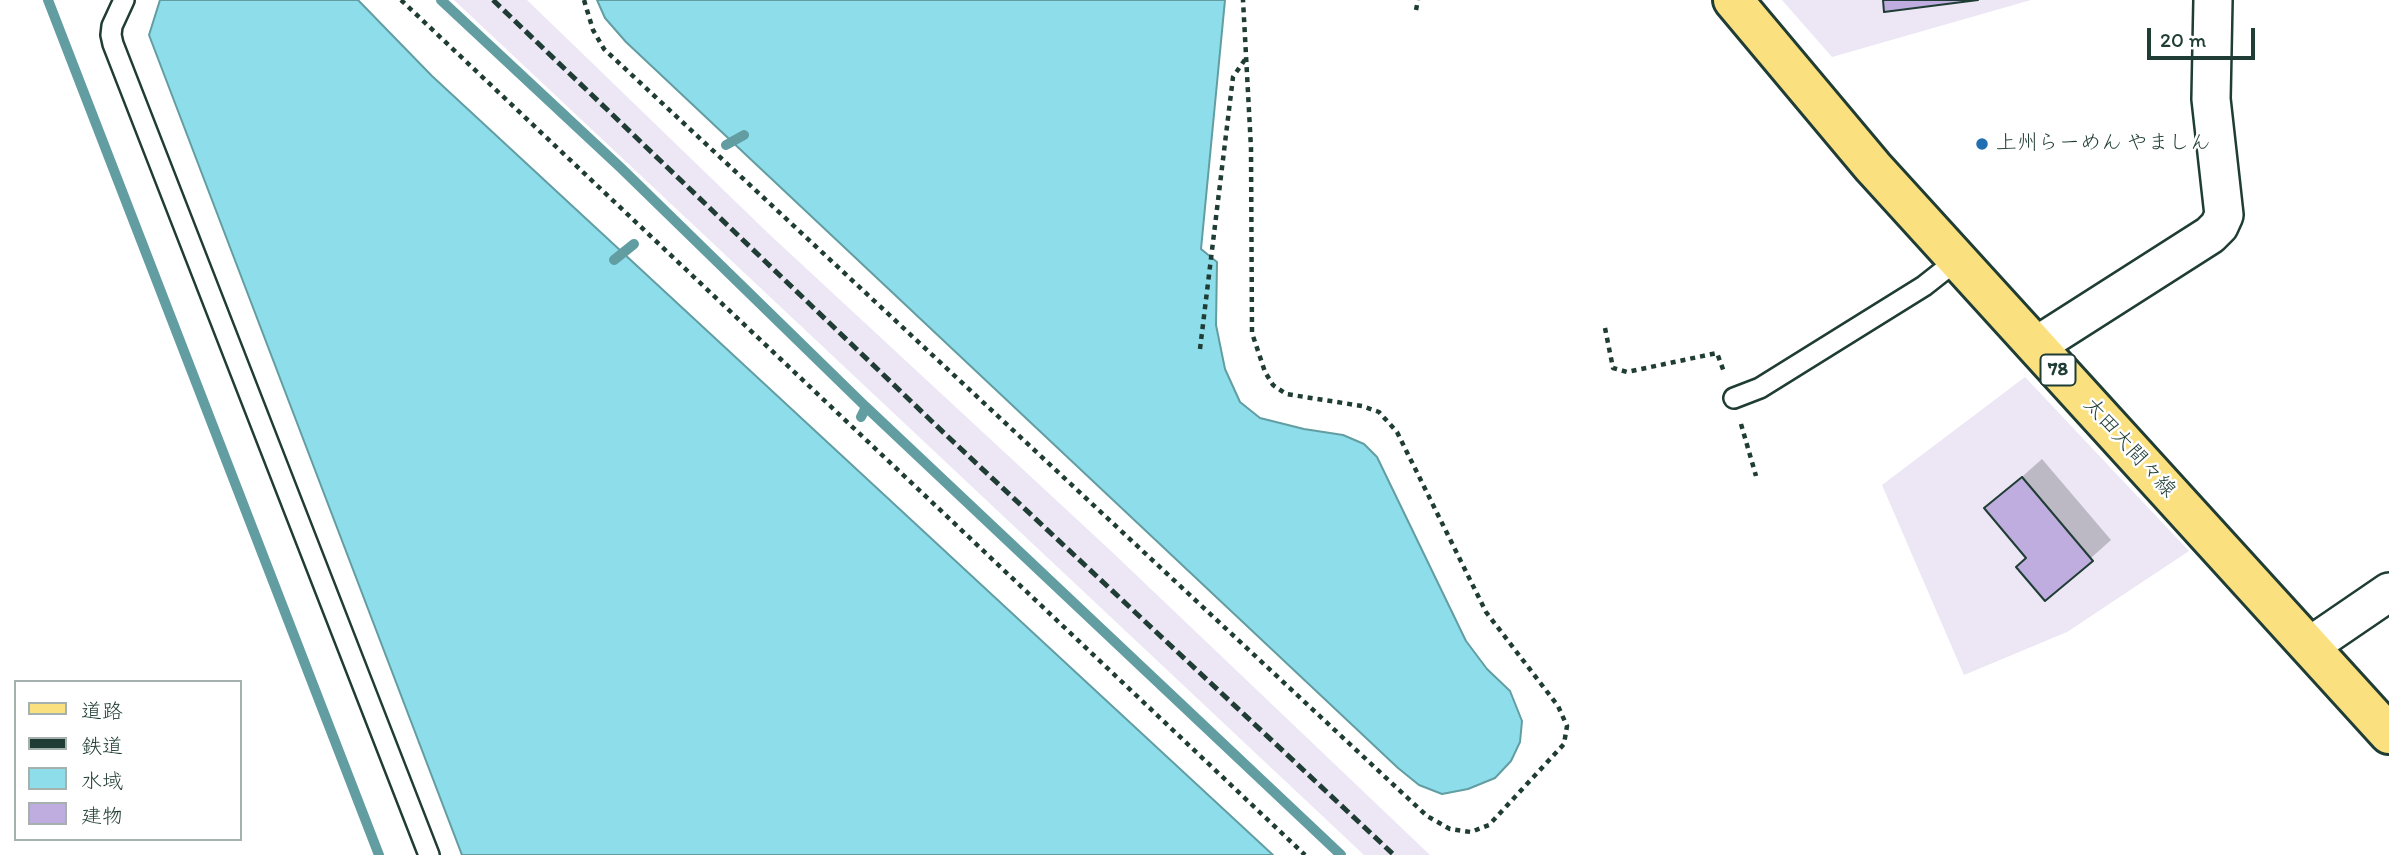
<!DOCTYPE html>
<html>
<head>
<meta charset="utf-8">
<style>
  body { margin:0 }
  #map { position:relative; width:2389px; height:855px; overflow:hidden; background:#fff; font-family:Itim,"Klee One",sans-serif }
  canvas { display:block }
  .legend { position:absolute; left:14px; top:680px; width:228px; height:161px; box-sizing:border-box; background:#fff; border:2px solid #a5b1ae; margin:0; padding:9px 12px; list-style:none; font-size:21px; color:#1f3d34 }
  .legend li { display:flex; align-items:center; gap:14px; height:35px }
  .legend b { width:35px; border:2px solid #a5b1ae }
  .scale { position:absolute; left:2147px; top:28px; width:108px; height:32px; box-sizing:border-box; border:4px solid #1f3d34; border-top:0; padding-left:9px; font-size:21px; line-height:24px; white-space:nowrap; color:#1f3d34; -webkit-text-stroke:5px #fff; paint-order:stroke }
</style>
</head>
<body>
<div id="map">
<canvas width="2389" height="855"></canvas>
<ul class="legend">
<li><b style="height:9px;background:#fbe080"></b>道路</li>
<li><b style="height:9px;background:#1f3d34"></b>鉄道</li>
<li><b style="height:19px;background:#8eddeb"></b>水域</li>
<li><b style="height:19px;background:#beadde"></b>建物</li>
</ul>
<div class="scale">20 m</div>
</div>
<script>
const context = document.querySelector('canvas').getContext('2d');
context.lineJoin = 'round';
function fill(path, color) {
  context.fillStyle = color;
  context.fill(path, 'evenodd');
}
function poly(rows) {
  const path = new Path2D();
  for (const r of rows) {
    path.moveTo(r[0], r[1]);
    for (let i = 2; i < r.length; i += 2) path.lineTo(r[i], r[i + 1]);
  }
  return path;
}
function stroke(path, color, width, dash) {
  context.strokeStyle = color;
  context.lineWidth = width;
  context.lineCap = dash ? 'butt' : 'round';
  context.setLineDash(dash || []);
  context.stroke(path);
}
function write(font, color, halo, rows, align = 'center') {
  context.font = font + ' Itim,"Klee One",sans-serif';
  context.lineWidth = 5;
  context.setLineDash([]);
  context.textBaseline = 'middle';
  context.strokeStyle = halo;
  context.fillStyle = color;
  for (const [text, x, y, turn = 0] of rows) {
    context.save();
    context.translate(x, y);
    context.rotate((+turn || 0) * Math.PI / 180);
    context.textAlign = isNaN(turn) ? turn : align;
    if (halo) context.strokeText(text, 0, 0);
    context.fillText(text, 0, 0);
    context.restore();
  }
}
fill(poly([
  [454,0,527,0,769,234,1111,551,1430,855,1364,855],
  [1782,0,2031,0,1832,57],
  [2025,377,2189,551,2067,632,1964,675,1882,485]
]), '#ece6f5');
const water = poly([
  [160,0,358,0,432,76,1273,855,462,855,149,35,160,0],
  [597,0,1225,0,1201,249,1217,262,1216,325,1225,369,1240,402,1260,418,1304,429,1343,435,1364,444,1377,457,1466,641,1487,669,1510,691,1522,721,1520,742,1511,761,1495,778,1468,789,1442,794,1419,785,1398,768,626,42,605,18,597,0]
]);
fill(water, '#8eddeb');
stroke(water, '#629da2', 2);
fill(poly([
  [2042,459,2111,540,2045,599,2028,557,1987,508]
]), '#0003');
stroke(poly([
  [48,0,379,855],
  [441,0,621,168,866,407],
  [726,145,744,135],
  [614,260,634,244],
  [861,417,866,407,1341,855]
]), '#629da2', 10);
const building = poly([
  [1883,0,1978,0,1884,12,1883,0],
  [2022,477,2093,561,2045,601,2016,567,2026,558,1984,508,2022,477]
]);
fill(building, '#beadde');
stroke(building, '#1f3d34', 2);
const lane = poly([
  [124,0,112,26,111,35,113,44,429,855],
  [1734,398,1760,388,1924,286,1957,260]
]);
const street = poly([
  [2036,346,2210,235,2219,226,2224,215,2211,99,2213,0],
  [2310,646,2389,592]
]);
const primary = poly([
  [1733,0,1873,167,2389,734]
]);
stroke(lane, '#1f3d34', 24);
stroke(street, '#1f3d34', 42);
stroke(primary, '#1f3d34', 44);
stroke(poly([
  [401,0,1305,855],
  [584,0,593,30,604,49,1427,816,1450,829,1471,832,1489,825,1564,744,1567,726,1558,706,1486,612,1397,432,1379,412,1362,406,1286,394,1273,385,1265,372,1252,333,1251,148,1243,0],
  [1416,10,1418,0],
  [1605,328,1613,368,1627,372,1717,353,1724,372],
  [1200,349,1233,77,1246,58],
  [1741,424,1756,476]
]), '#1f3d34', 4.5, [5, 5]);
stroke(lane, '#fff', 19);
stroke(street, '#fff', 37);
stroke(primary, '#fbe080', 38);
stroke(poly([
  [493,0,944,433,1394,855]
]), '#1f3d34', 5, [10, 5]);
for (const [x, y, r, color] of [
  [1982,144,7,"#1f6fb2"]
]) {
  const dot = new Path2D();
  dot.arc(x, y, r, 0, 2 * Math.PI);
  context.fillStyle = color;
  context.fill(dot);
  stroke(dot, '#fff', 2.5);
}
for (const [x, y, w] of [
  [2058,370,35]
]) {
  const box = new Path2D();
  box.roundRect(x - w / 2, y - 15.5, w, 31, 5);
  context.fillStyle = '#fff';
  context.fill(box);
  stroke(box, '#1f3d34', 2);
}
write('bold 19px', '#1f3d34', null, [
  ["78",2058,370]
]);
write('21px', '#1f3d34', '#fff', [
  ["上州らーめん やましん",1996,144]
], 'left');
write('21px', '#1f3d34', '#fff', [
  ["太田大間々線",2129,448,48]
]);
</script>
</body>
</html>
